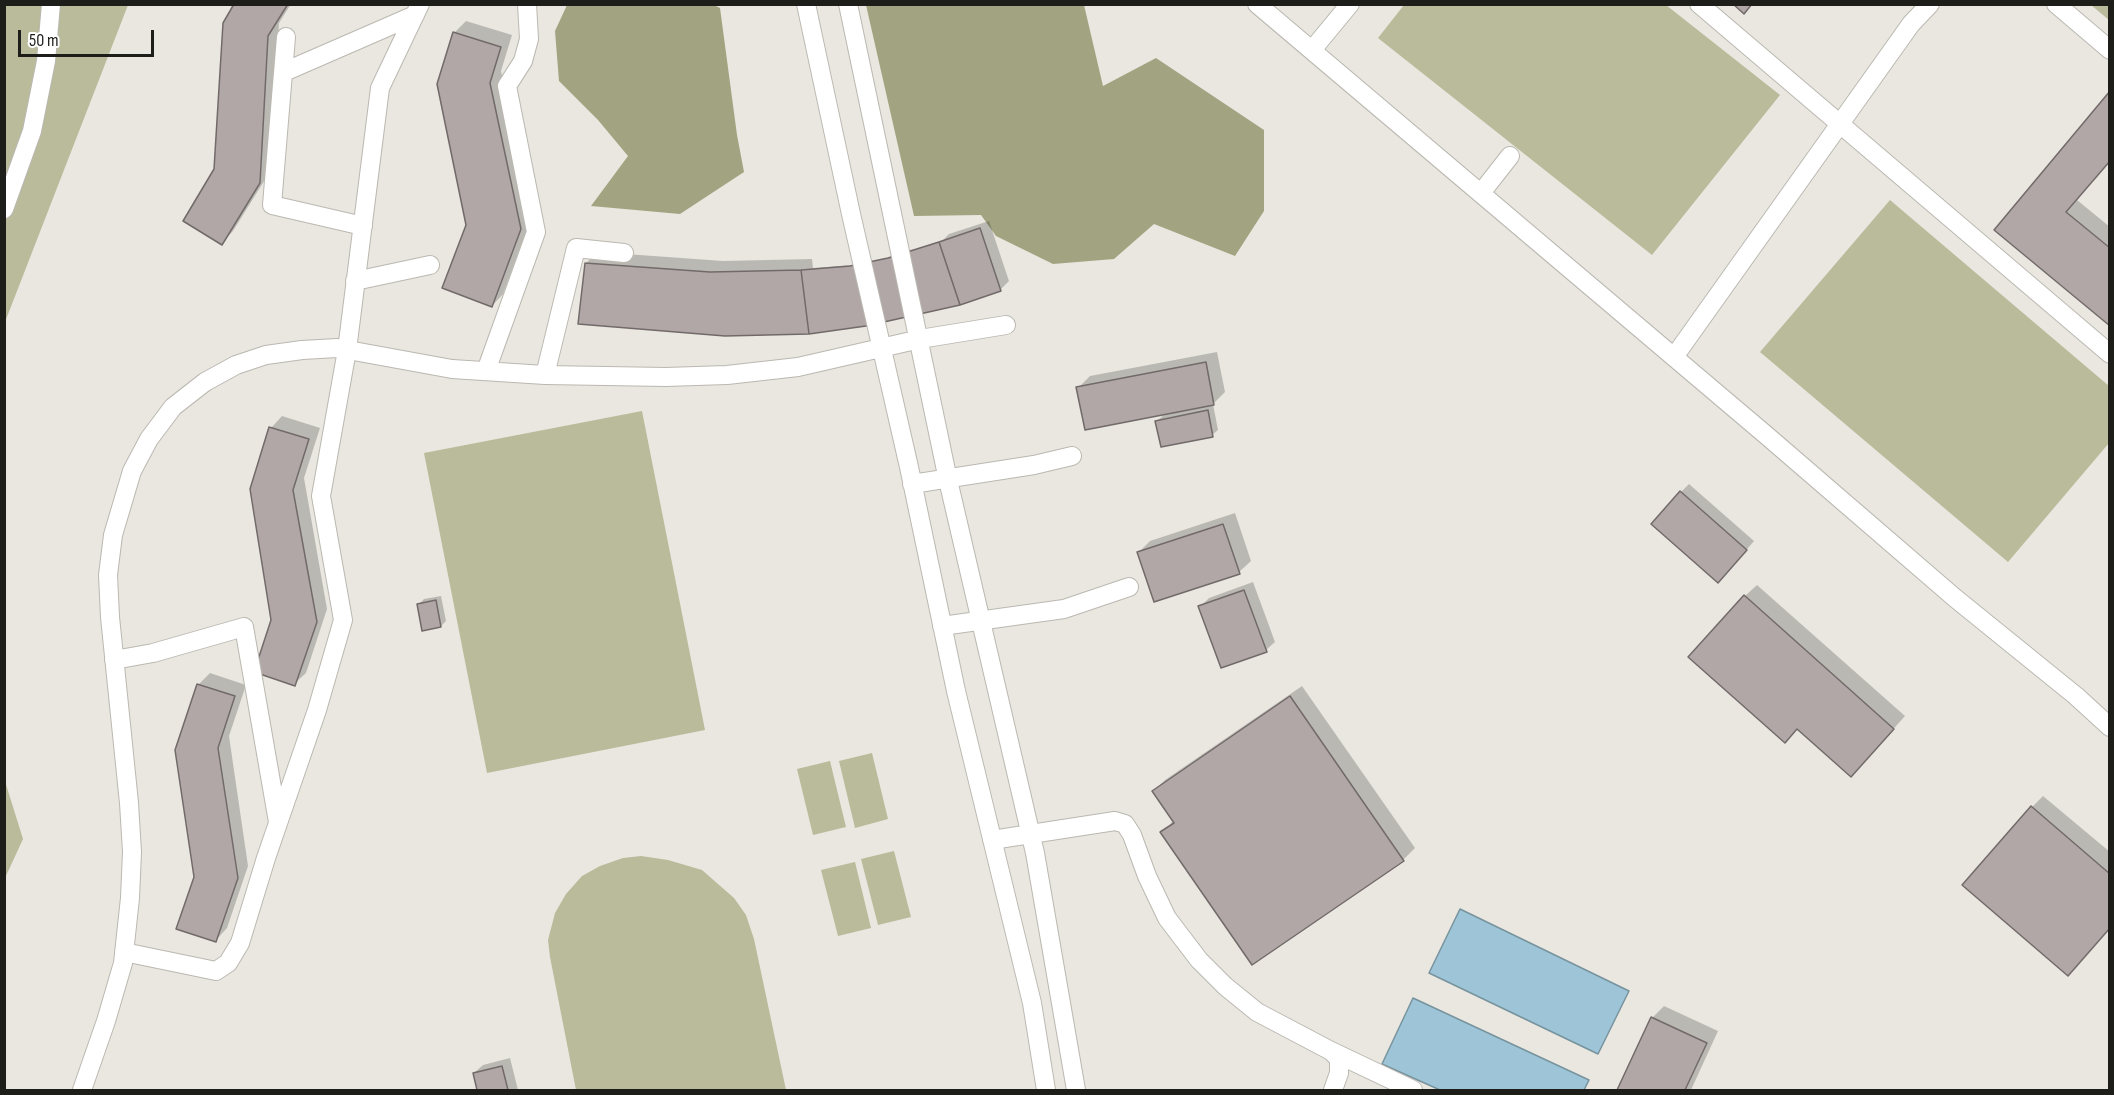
<!DOCTYPE html>
<html>
<head>
<meta charset="utf-8">
<style>
  body { margin:0 }
  #map { position:relative; width:2114px; height:1095px; overflow:hidden; background:#e9e7df; font-family:"Sofia Sans Condensed",sans-serif }
  canvas { display:block }
  .frame { position:absolute; inset:0; border:6px solid #1d1d1a; pointer-events:none }
  .scale { position:absolute; left:18px; top:30px; width:136px; height:27px; box-sizing:border-box; border:3px solid #1d1d1a; border-top:0; padding-left:8px; font-size:18px; line-height:21px; white-space:nowrap; color:#1d1d1a; -webkit-text-stroke:4px #fff; paint-order:stroke }
</style>
</head>
<body>
<div id="map">
<canvas width="2114" height="1095"></canvas>
<div class="frame"></div>
<div class="scale">50 m</div>
</div>
<script>
const context = document.querySelector('canvas').getContext('2d');
context.lineJoin = 'round';
function fill(path, color) {
  context.fillStyle = color;
  context.fill(path, 'evenodd');
}
function poly(rows) {
  const path = new Path2D();
  for (const r of rows) {
    path.moveTo(r[0], r[1]);
    for (let i = 2; i < r.length; i += 2) path.lineTo(r[i], r[i + 1]);
  }
  return path;
}
function stroke(path, color, width, dash) {
  context.strokeStyle = color;
  context.lineWidth = width;
  context.lineCap = dash ? 'butt' : 'round';
  context.setLineDash(dash || []);
  context.stroke(path);
}
fill(poly([
  [5,5,128,5,5,322],
  [1404,5,1666,5,1780,95,1652,255,1378,38],
  [2091,5,2109,5,2109,20],
  [1890,200,2109,386,2109,443,2008,562,1760,352],
  [642,411,705,730,487,773,424,453],
  [872,753,888,819,855,828,839,761],
  [830,761,846,827,813,835,797,769],
  [4,778,23,839,5,878,4,878],
  [894,851,911,917,878,925,861,859],
  [641,856,668,860,702,870,734,898,746,915,754,939,786,1090,576,1090,550,957,548,940,555,913,566,894,582,876,600,866,623,858],
  [855,862,871,928,838,936,821,870]
]), '#b9bb9b');
fill(poly([
  [712,4,720,8,737,135,744,172,680,214,591,206,628,156,598,120,559,81,555,31,567,5],
  [866,5,1084,5,1103,86,1156,58,1264,130,1264,211,1235,256,1154,224,1114,259,1053,264,996,236,981,215,914,216]
]), '#a2a481');
const water = poly([
  [1460,909,1629,991,1598,1054,1429,973,1460,909],
  [1413,998,1589,1080,1584,1090,1440,1090,1382,1064,1413,998]
]);
fill(water, '#9ec5d7');
stroke(water, '#77939e', 1.5);
fill(poly([
  [236,4,291,4,279,23,271,170,233,231,222,243,216,170],
  [466,21,512,35,501,71,532,216,503,294,492,306,467,225,454,33],
  [2110,161,2077,200,2110,227,2110,324,1996,230],
  [989,221,1009,281,1000,290,959,303,586,263,598,252,723,261,812,259,813,268,854,265,892,257,943,240,949,234],
  [1217,352,1225,392,1213,404,1218,430,1212,435,1157,421,1166,413,1078,388,1090,376],
  [282,416,320,428,304,478,327,609,306,673,294,684,273,621,271,428],
  [1689,484,1754,541,1727,573,1681,492],
  [1235,513,1251,561,1239,572,1155,600,1138,553,1150,541],
  [1253,582,1275,642,1266,650,1200,607,1209,598],
  [1757,585,1905,716,1862,764,1745,596],
  [441,596,446,621,441,626,419,604,424,599],
  [210,673,246,685,229,736,248,866,227,928,216,940,195,878,198,685],
  [1302,686,1415,848,1403,860,1162,833,1174,820,1154,791,1165,780],
  [2043,796,2110,852,2110,928,2032,807],
  [1664,1006,1718,1031,1691,1090,1619,1090,1652,1018],
  [510,1058,518,1090,478,1090,474,1073,483,1065]
]), '#0003');
const building = poly([
  [234,4,288,4,268,36,260,183,222,245,183,221,214,169,223,23,234,4],
  [1733,4,1752,4,1744,14,1733,4],
  [453,32,501,47,490,83,521,229,492,307,442,288,466,225,437,84,453,32],
  [2110,91,2110,161,2066,212,2110,248,2110,326,1994,230,2110,91],
  [980,228,1001,291,960,305,939,242,980,228],
  [939,242,960,305,866,326,809,334,801,270,850,266,888,258,939,242],
  [585,263,710,272,801,270,809,334,725,336,578,324,585,263],
  [1206,362,1214,405,1085,430,1076,387,1206,362],
  [1208,410,1213,437,1161,447,1155,421,1208,410],
  [269,427,309,439,293,490,317,622,295,686,254,672,271,620,250,489,269,427],
  [1680,491,1747,550,1718,583,1651,524,1680,491],
  [1223,524,1240,574,1154,602,1137,552,1223,524],
  [1244,590,1267,652,1221,668,1198,606,1244,590],
  [1744,595,1894,729,1851,777,1797,729,1785,743,1688,657,1744,595],
  [436,600,441,627,422,631,417,604,436,600],
  [197,684,235,696,218,748,238,878,216,942,176,929,194,877,175,750,197,684],
  [1290,696,1404,861,1252,965,1160,832,1174,823,1152,791,1290,696],
  [2031,806,2110,874,2110,928,2068,976,1962,885,2031,806],
  [1651,1017,1707,1043,1685,1090,1617,1090,1651,1017],
  [502,1066,508,1090,477,1090,473,1073,502,1066]
]);
fill(building, '#b0a7a6');
stroke(building, '#726a6a', 1.5);
const minor = poly([
  [806,4,851,214,909,467,956,691,1032,1003,1046,1090],
  [848,4,948,480,1035,853,1076,1090],
  [1257,4,1766,435,1955,598,2076,696,2110,727],
  [1699,4,2110,354],
  [2056,4,2110,50],
  [286,37,272,205,363,226],
  [1312,50,1350,4],
  [284,72,415,15],
  [1481,193,1510,156],
  [4,209,32,131,46,61,51,4],
  [355,281,430,265],
  [1674,357,1911,24,1930,4],
  [486,371,536,232,507,86,523,61,529,39,527,4],
  [545,375,576,248,624,253],
  [912,484,1034,465,1072,456],
  [942,626,1064,609,1129,587],
  [114,660,153,653,244,627,278,822],
  [992,840,1115,821,1125,824,1132,835,1147,876,1167,918,1199,960,1225,986,1257,1012,1331,1051,1339,1059,1339,1073,1333,1090],
  [124,952,216,971,228,963,240,943,266,858,317,710,343,620,321,496,347,350,380,88,420,4],
  [1331,1051,1413,1090],
  [82,1090,106,1021,123,963,130,898,132,852,129,803,110,617,108,575,113,535,132,471,149,439,173,407,205,382,236,365,266,355,302,350,337,348,452,369,545,375,666,377,727,375,798,367,920,339,1006,325]
]);
stroke(minor, '#bab8b1', 20);
stroke(minor, '#fff', 18);
</script>
</body>
</html>
